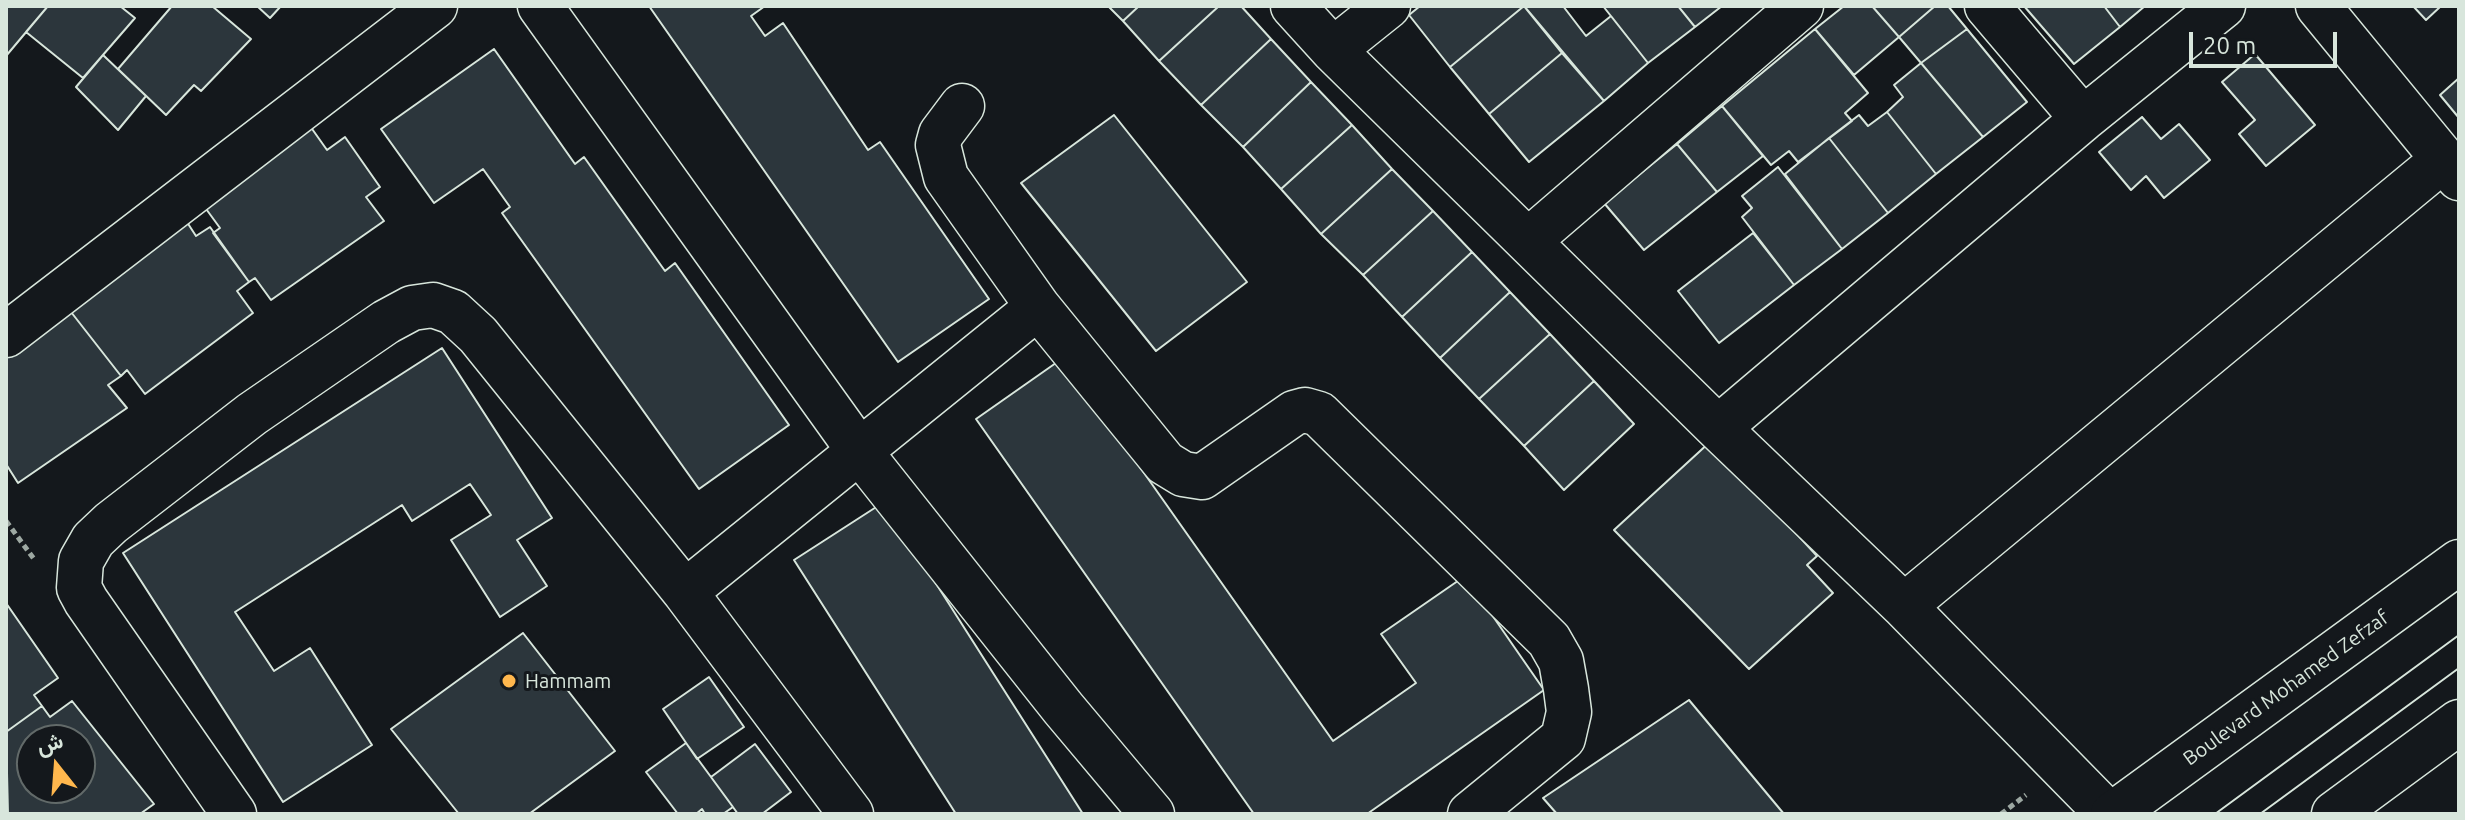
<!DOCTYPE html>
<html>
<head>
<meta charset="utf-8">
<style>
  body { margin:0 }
  #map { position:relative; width:2465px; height:820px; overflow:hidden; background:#14181c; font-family:Ubuntu,Vazirmatn,sans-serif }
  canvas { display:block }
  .frame { position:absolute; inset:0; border:8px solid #d8e6dc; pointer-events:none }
  .north { position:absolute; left:16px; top:724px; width:80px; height:80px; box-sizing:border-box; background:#14181c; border:2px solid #626a69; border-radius:50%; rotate:343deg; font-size:22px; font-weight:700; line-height:32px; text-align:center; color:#d8e6dc }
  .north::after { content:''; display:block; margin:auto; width:28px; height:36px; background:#ffb74d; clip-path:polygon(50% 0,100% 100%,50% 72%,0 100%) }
  .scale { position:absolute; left:2189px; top:32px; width:148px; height:36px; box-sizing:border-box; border:4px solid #d8e6dc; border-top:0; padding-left:10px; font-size:24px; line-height:28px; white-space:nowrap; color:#d8e6dc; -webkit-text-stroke:6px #14181c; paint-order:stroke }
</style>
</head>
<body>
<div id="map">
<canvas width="2465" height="820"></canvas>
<div class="frame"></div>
<div class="north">ش</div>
<div class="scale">20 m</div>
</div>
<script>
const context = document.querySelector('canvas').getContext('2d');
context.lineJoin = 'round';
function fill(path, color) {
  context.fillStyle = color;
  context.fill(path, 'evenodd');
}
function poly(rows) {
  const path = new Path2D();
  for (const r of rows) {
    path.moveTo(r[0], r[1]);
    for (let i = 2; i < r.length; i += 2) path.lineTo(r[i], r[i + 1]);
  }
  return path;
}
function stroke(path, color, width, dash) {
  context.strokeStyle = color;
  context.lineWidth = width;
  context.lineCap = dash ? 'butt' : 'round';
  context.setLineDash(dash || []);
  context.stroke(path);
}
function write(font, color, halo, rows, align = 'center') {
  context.font = font + ' Ubuntu,sans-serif';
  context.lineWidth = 6;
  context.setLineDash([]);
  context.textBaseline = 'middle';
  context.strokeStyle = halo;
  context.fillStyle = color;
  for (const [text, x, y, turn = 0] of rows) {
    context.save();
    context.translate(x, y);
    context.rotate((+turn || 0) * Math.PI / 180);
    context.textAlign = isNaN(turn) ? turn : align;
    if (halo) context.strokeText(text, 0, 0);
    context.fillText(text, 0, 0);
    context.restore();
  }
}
const building = poly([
  [6,6,48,6,6,56,6,6],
  [48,6,120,6,135,18,83,78,26,32,48,6],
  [172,6,212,6,251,39,201,91,194,85,166,115,118,69,172,6],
  [257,6,281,6,270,18,257,6],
  [649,6,765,6,751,16,765,36,783,23,868,150,880,142,989,299,898,362,649,6],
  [1108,6,1139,6,1123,21,1108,6],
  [1139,6,1219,6,1159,61,1123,21,1139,6],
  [1219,6,1241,6,1271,39,1201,105,1159,61,1219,6],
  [1420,6,1524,6,1450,67,1409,15,1420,6],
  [1524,6,1562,53,1489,114,1450,67,1524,6],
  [1524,6,1563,6,1586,36,1611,16,1648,63,1604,101,1524,6],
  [1603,6,1678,6,1695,27,1648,63,1603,6],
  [1678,6,1722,6,1695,27,1678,6],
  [1844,6,1872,6,1899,37,1854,75,1815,29,1844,6],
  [1872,6,1935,6,1899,37,1872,6],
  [1935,6,1948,6,1967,29,1921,63,1899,37,1935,6],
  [2024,6,2104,6,2120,27,2074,64,2024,6],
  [2104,6,2145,6,2120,27,2104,6],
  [2413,6,2441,6,2426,20,2413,6],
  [1815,29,1868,93,1845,113,1852,121,1798,162,1789,151,1771,165,1722,106,1815,29],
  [1967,29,2027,102,1983,137,1921,63,1967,29],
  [1271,39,1311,82,1243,147,1201,105,1271,39],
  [494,49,575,164,584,157,665,271,675,263,789,425,699,489,502,213,510,207,483,169,434,203,381,129,494,49],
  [1562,53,1604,101,1529,162,1489,114,1562,53],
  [2255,54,2315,125,2266,166,2239,134,2255,120,2222,82,2255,54],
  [103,55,146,96,118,130,76,87,103,55],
  [1921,63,1983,137,1936,174,1887,112,1903,97,1894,85,1921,63],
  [2459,78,2459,118,2440,95,2459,78],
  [1311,82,1352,125,1281,189,1243,147,1311,82],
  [1722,106,1763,156,1717,192,1677,144,1722,106],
  [1887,112,1936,174,1888,213,1829,138,1859,115,1868,126,1887,112],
  [1114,115,1247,282,1156,351,1021,183,1114,115],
  [2142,117,2161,139,2179,124,2210,160,2164,198,2146,176,2131,190,2099,152,2142,117],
  [1352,125,1392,169,1321,234,1281,189,1352,125],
  [310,126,327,150,345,137,380,187,366,197,384,221,271,300,255,278,249,282,213,233,220,228,201,202,310,126],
  [1829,138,1888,213,1842,249,1785,174,1829,138],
  [1677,144,1717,192,1644,250,1604,203,1677,144],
  [1778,167,1842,249,1794,285,1742,217,1752,208,1742,196,1778,167],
  [1392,169,1433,211,1363,275,1321,234,1392,169],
  [1433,211,1472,252,1402,317,1363,275,1433,211],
  [183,216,196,236,210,227,249,282,237,291,253,313,145,394,127,370,121,376,64,303,183,216],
  [1753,233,1794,285,1719,343,1678,291,1753,233],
  [1472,252,1510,292,1440,358,1402,317,1472,252],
  [1510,292,1550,334,1479,399,1440,358,1510,292],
  [64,303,121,376,108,385,127,408,18,483,6,464,6,346,64,303],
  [1550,334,1594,381,1524,446,1479,399,1550,334],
  [442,348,552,518,517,540,547,586,500,617,451,540,491,515,470,484,412,521,402,505,235,612,274,671,310,648,372,745,283,802,123,553,442,348],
  [1063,358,1333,741,1416,683,1381,634,1465,576,1544,690,1367,814,1254,814,976,419,1063,358],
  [1594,381,1634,424,1564,490,1524,446,1594,381],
  [1711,441,1817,556,1807,565,1833,593,1749,669,1614,530,1711,441],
  [884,502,1083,814,956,814,794,560,884,502],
  [6,603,58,678,34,695,42,706,6,732,6,603],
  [523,633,615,751,529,814,459,814,391,729,523,633],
  [709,677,744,727,697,759,663,709,709,677],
  [1689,700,1784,814,1557,814,1543,798,1689,700],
  [72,701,154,804,140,814,8,814,6,732,42,706,50,717,72,701],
  [32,740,80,740,80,788,32,788,32,740],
  [686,743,733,807,723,814,705,814,702,809,696,814,678,814,646,772,686,743],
  [755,744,791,792,762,814,738,814,711,777,755,744]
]);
fill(building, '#2c363c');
stroke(building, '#d8e6dc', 2);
const minor = poly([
  [540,6,860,452,1063,708,1152,814],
  [1293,6,1333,50,1718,428,1904,606,2108,814],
  [1987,6,2083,119],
  [2318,6,2459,178],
  [1333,50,1388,6],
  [962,106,941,134,938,145,946,177,1038,307,1165,463,1183,474,1202,477,1294,413,1305,410,1319,414,1549,640,1561,661,1566,689,1569,712,1563,738,1470,814],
  [1528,241,1801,6],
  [6,335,435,6],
  [1718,428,2083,119,2223,6],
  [685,592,1038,307],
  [1904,606,2444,159],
  [234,814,86,601,79,588,81,561,93,540,111,523,252,414,386,322,412,308,433,305,453,312,478,335,685,592,851,814]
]);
const primary = poly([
  [2113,814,2459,562],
  [2334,814,2459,722]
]);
stroke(minor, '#d8e6dc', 47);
stroke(primary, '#d8e6dc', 47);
stroke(poly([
  [6,521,34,559],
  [2001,814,2026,795]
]), '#9da8a2', 5, [6, 4]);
stroke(minor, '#14181c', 44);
stroke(primary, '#14181c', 44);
stroke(poly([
  [2215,814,2459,635],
  [2260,814,2459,668]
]), '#d8e6dc', 2);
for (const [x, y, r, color] of [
  [509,681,8,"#ffb74d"]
]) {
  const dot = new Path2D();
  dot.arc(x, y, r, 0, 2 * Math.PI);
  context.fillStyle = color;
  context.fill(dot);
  stroke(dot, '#14181c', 3);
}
write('20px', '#d8e6dc', '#14181c', [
  ["Hammam",525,681]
], 'left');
write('20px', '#d8e6dc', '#14181c', [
  ["Boulevard Mohamed Zefzaf",2286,688,-36]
]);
</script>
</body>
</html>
